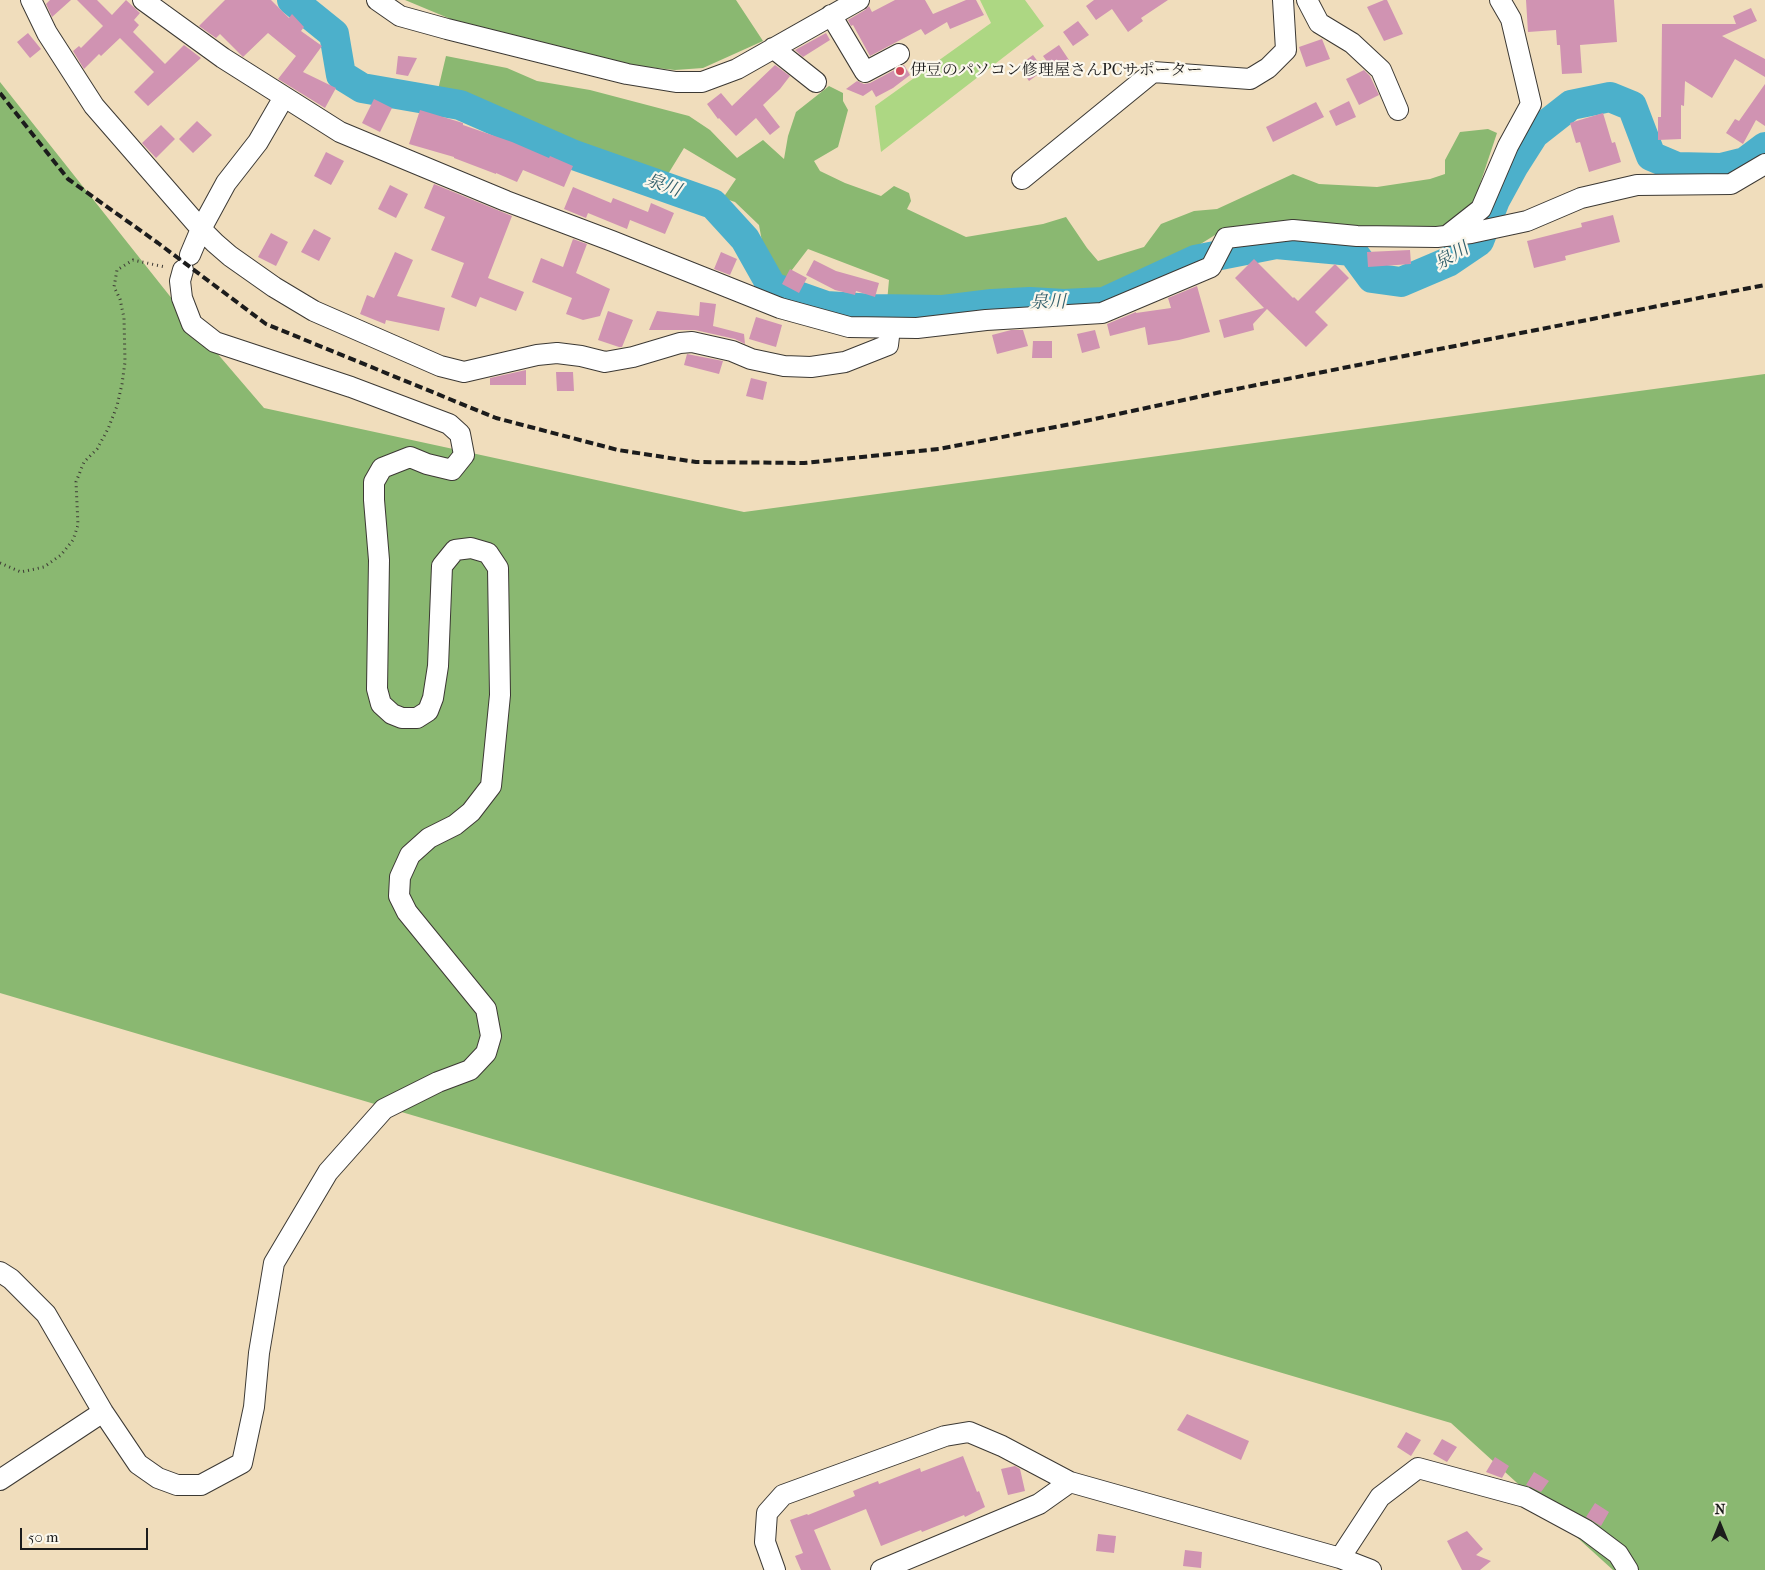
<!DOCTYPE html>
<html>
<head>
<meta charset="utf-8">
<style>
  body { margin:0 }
  #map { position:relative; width:1765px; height:1570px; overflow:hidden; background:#f0ddbc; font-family:"IM FELL French Canon",serif }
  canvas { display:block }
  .north { position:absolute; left:1695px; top:1500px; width:50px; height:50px; -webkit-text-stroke:4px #fbf7ec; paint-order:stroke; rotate:0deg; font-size:14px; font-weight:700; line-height:20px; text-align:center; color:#1c1c1c }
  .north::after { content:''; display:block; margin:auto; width:18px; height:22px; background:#1c1c1c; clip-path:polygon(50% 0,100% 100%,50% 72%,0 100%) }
  .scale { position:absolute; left:20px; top:1528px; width:128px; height:22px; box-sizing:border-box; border:2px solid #1c1c1c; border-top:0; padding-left:6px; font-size:15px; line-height:18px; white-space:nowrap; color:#1c1c1c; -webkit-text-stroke:4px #fbf7ec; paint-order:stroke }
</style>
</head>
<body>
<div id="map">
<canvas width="1765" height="1570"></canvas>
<div class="north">N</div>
<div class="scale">50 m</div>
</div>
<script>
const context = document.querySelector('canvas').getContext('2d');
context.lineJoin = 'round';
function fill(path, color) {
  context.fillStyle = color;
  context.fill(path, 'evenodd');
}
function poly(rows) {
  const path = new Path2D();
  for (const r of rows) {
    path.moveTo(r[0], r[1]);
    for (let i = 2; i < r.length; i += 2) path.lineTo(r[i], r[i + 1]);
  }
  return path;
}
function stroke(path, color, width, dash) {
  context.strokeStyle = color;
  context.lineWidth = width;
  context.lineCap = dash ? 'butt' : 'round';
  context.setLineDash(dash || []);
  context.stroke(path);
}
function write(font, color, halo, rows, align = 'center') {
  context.font = font + ' "IM FELL French Canon","Noto Serif JP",serif';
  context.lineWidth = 4.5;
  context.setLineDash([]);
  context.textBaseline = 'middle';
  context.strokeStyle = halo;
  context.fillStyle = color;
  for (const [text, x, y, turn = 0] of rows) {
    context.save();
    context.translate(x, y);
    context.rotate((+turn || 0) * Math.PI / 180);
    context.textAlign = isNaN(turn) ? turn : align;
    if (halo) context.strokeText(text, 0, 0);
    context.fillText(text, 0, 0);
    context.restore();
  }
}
fill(poly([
  [980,0,1025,0,1044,26,881,152,875,106,991,23]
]), '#add783');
fill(poly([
  [405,0,736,0,763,41,703,68,675,70,629,65,453,20],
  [446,56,507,68,537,81,590,90,689,116,710,130,737,158,763,140,784,159,788,136,796,112,829,86,843,93,843,101,848,110,838,147,814,161,820,171,845,183,881,196,894,186,909,193,911,201,907,209,966,237,1043,224,1066,217,1087,248,1098,261,1144,247,1161,224,1194,211,1217,209,1293,174,1319,184,1377,187,1430,179,1445,174,1445,160,1460,132,1488,129,1497,133,1473,205,1460,220,1431,230,1234,230,1215,235,1159,270,1104,296,996,298,906,303,887,302,889,280,808,249,785,279,765,258,759,225,735,202,723,198,736,179,684,148,665,179,541,132,468,101,437,94],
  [0,82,192,324,264,408,744,512,1765,374,1765,1570,1613,1570,1451,1423,0,993]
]), '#8ab871');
stroke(poly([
  [292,0,334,34,341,75,362,88,460,105,574,155,713,204,745,239,772,287,826,306,874,309,943,310,992,304,1030,302,1064,304,1104,302,1195,260,1276,244,1352,251,1372,278,1401,282,1448,262,1479,241,1495,200,1513,167,1534,134,1571,105,1610,97,1632,106,1651,156,1677,167,1721,168,1745,162,1765,147]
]), '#4cb0cb', 30);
fill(poly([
  [50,0,71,0,52,17,46,4],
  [77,0,97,0,112,15,126,0,140,13,134,20,139,25,133,32,165,64,184,45,201,58,148,106,134,92,154,72,120,38,101,56,99,54,84,69,73,51,79,46,81,48,103,26],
  [225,0,271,0,289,18,292,14,304,27,301,31,322,46,303,72,336,88,325,108,278,79,296,56,268,33,243,57,220,34,216,38,199,26],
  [895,0,925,0,933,14,966,0,976,0,984,15,950,29,947,22,925,35,921,29,870,56,853,25,851,26,848,20,865,10,869,6,872,12],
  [1094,0,1168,0,1141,18,1143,21,1128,32,1112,9,1096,20,1086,6],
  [1384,0,1387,0,1403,34,1384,41,1367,7],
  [1526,0,1614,0,1617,42,1580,45,1582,73,1562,74,1560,45,1557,45,1556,30,1528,32],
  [1751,8,1757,21,1722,36,1765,59,1765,77,1735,59,1712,98,1685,81,1684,106,1681,105,1681,139,1658,140,1658,117,1661,117,1662,24,1736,24,1733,16],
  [1078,21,1089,35,1073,46,1063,32],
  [28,33,41,49,30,58,17,42],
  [826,33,830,40,803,57,795,50],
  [1322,39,1330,59,1306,67,1299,47],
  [1059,45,1069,60,1054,71,1043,56],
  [1033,55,1044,70,1029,81,1018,66],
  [398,56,417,58,408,76,396,74],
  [775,65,790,76,780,89,763,105,780,127,770,135,756,118,736,136,719,118,718,119,707,104,721,93,732,106],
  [904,65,910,75,893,88,876,97,872,90,863,96,846,89,857,81,864,84,870,83],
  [1364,70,1370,76,1379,95,1359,105,1346,79],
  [1765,84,1765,126,1756,120,1743,144,1726,133,1735,119,1739,121],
  [374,99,392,108,380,132,362,123],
  [1349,101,1356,117,1336,126,1329,111],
  [1316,102,1324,117,1273,142,1266,127],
  [420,110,463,123,463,125,512,142,549,158,550,156,573,166,564,187,523,170,517,182,496,173,496,174,454,158,454,157,409,144],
  [1603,113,1612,143,1615,142,1621,162,1589,172,1580,142,1576,143,1570,123],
  [197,121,212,135,193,153,179,139],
  [161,125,175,139,156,158,142,143],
  [326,152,344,161,331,185,314,176],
  [434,184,512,216,488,278,524,292,516,311,480,297,476,307,451,297,464,263,431,250,445,217,424,208],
  [390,185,408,194,396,218,378,209],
  [573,187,611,203,613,198,648,212,651,203,674,213,665,234,630,220,627,229,588,213,586,218,564,209],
  [1613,215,1620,242,1565,256,1566,260,1534,268,1527,241,1582,227,1581,223],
  [314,229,331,238,319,261,301,252],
  [271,233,288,242,276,266,258,257],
  [573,239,587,244,576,273,610,289,600,316,583,320,566,314,572,298,532,282,541,258,563,267],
  [1410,250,1411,264,1368,267,1367,252],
  [395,252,413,260,397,296,445,308,439,331,386,320,385,324,360,314,367,295,374,298],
  [721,252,737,259,730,275,714,269],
  [1254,259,1293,298,1294,297,1298,301,1335,264,1349,278,1315,312,1328,325,1306,347,1267,309,1253,324,1254,330,1224,338,1219,320,1264,308,1235,278],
  [814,260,836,271,879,283,875,297,856,291,855,295,835,290,806,275],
  [790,269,807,278,799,293,782,284],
  [1197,286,1210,332,1179,340,1148,345,1145,327,1110,336,1107,324,1136,312,1136,313,1171,308,1168,298],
  [700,302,716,304,713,326,744,334,745,344,735,339,695,330,649,330,657,311,699,316],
  [608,311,633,320,622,347,619,347,598,340],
  [756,317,782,325,776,347,749,339],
  [1011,330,1023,330,1028,346,997,354,992,335],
  [1095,330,1100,348,1082,353,1077,334],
  [1033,341,1052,341,1052,358,1032,358],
  [687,354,723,361,719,374,684,365],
  [526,370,526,385,490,385,490,378],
  [556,372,573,372,574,391,557,391],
  [751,378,767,382,763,400,746,396],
  [1187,1414,1249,1441,1241,1460,1177,1430],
  [1406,1432,1421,1440,1411,1456,1397,1447],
  [1442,1439,1457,1447,1447,1462,1433,1454],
  [963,1456,977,1492,979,1491,985,1507,965,1517,964,1515,922,1532,921,1530,881,1546,866,1509,814,1530,831,1570,801,1570,795,1556,803,1553,790,1520,807,1514,808,1515,855,1496,853,1491,878,1481,879,1484,920,1468,921,1472],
  [1495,1457,1509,1466,1502,1478,1486,1472],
  [1015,1466,1020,1469,1025,1491,1008,1495,1001,1469],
  [1534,1472,1549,1481,1541,1492,1526,1485],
  [1595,1503,1609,1512,1601,1526,1586,1517],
  [1467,1531,1483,1549,1476,1555,1491,1561,1480,1570,1462,1570,1447,1541],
  [1098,1534,1116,1536,1114,1553,1096,1551],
  [1185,1550,1202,1552,1201,1568,1183,1566]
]), '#d093b2');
const minor = poly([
  [31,0,47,33,94,106,201,229,215,243,230,256,274,287,314,311,440,366,464,372,537,355,557,353,581,356,605,362,633,357,680,343,692,342,732,351,751,359,784,366,811,367,845,362,888,345,890,328],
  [143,0,223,58,340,132,506,201,612,241,780,308,849,327,917,328,986,320,1102,313,1211,267,1226,238,1293,230,1357,236,1437,237,1471,233,1527,221,1581,198,1637,185,1731,184,1765,164],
  [377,0,400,16,447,29,627,74,676,82,702,82,737,69,859,0],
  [1307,0,1319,23,1352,43,1381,70,1398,110],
  [831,15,865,72,899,54],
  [773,48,816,82],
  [1022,179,1153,72,1250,79,1268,68,1286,50,1283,0],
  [1448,235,1481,209,1508,146,1531,104,1511,19,1500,0],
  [190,255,201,229,226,183,258,142,284,97],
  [0,1272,11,1279,46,1314,103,1412,138,1464,158,1478,177,1485,201,1485,242,1463,254,1407,259,1353,274,1263,328,1172,384,1109,438,1082,470,1070,486,1053,491,1036,486,1009,407,912,399,896,400,877,410,855,429,838,455,825,471,812,491,786,500,695,498,568,488,553,471,548,455,550,442,566,438,666,433,698,428,711,417,718,402,718,392,714,381,704,377,689,379,560,374,500,374,482,382,468,410,457,427,464,452,470,464,455,460,434,449,424,351,387,215,342,192,324,182,298,180,281,183,270],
  [0,1480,103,1412],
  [1340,1558,1380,1497,1418,1468,1525,1497,1586,1530,1618,1554,1628,1570],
  [775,1570,765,1542,767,1513,783,1495,945,1436,969,1432,1002,1446,1070,1482,1340,1558,1371,1570],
  [881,1570,1039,1504,1070,1482]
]);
stroke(minor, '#3c3934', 22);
stroke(poly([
  [0,563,21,572,44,567,61,555,73,540,78,525,76,482,84,462,97,449,108,429,117,406,122,384,125,362,124,318,120,299,114,287,117,270,133,260,165,267]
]), '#3c3934', 3, [1, 4]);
stroke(minor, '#fff', 20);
stroke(poly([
  [0,93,68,179,158,243,266,324,496,418,618,450,696,462,804,463,939,449,1076,423,1221,392,1765,285]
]), '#1c1c1c', 4, [8, 4]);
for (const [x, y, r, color] of [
  [900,71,5,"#d1495b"]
]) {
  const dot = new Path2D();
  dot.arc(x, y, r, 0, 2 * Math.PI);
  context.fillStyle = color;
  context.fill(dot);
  stroke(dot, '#fbf7ec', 2);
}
write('16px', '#1c1c1c', '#fbf7ec', [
  ["伊豆のパソコン修理屋さんPCサポーター",910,71]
], 'left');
write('italic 18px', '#325f6b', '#fbf7ec', [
  ["泉川",663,186,20],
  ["泉川",1452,257,-30],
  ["泉川",1048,303,-1]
]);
</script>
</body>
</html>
